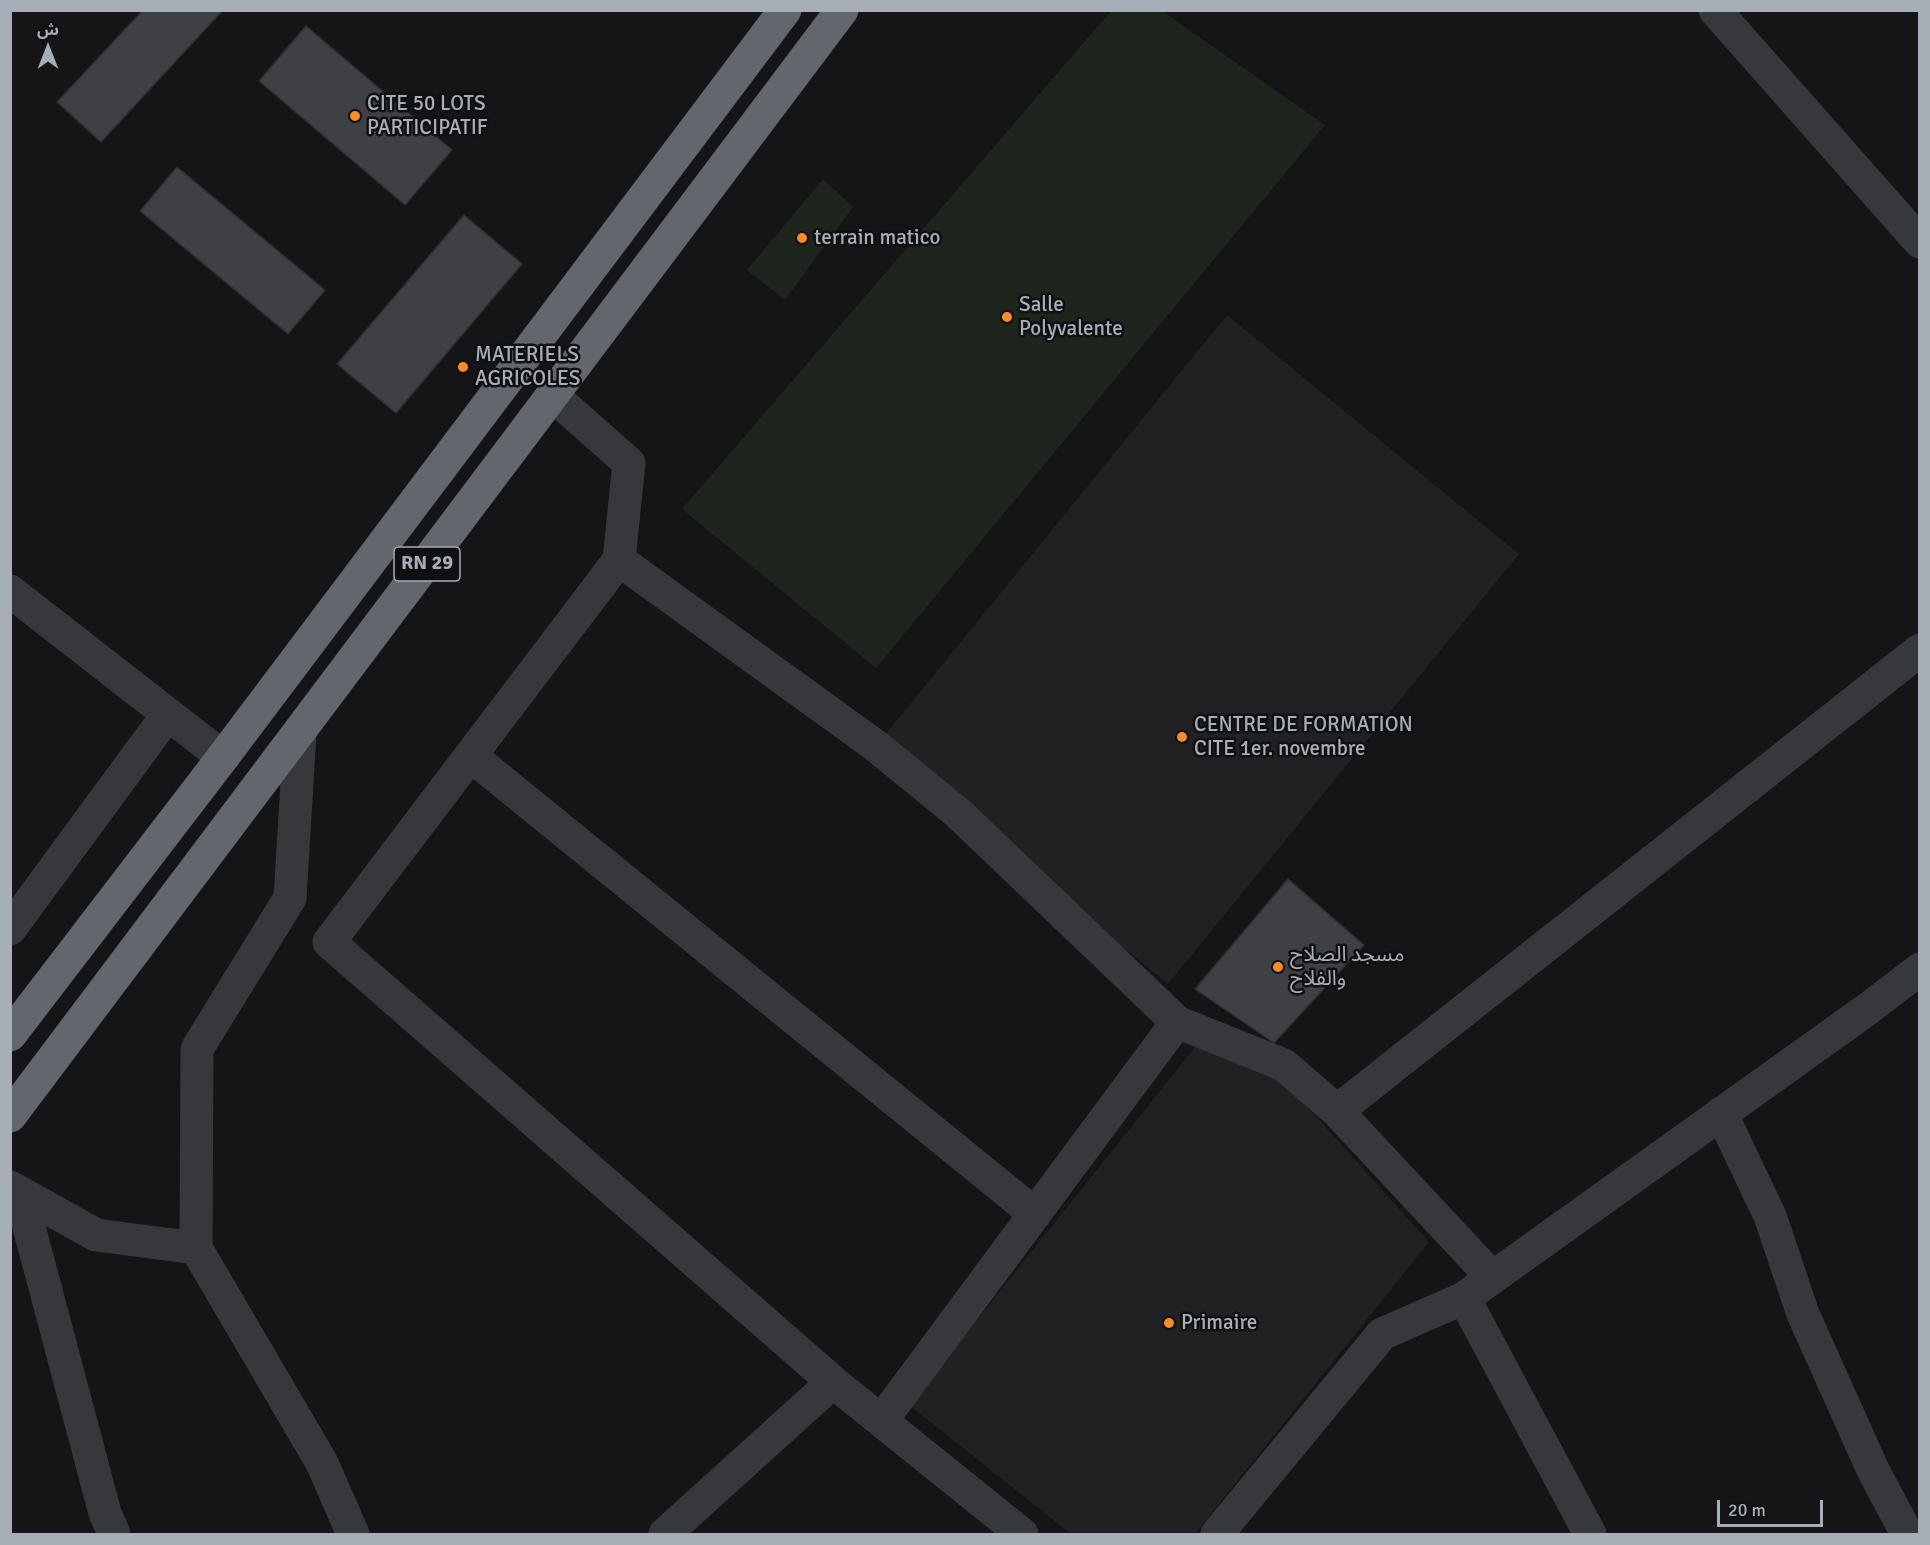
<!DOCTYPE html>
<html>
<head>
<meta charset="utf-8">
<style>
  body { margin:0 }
  #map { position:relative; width:1930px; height:1545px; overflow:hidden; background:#151517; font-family:Signika,"Noto Sans Arabic",sans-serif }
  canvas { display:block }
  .frame { position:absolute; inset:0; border:12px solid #a6afb8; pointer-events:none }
  .north { position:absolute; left:18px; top:18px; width:60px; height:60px; -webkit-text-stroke:4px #101012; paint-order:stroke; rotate:0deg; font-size:16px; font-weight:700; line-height:24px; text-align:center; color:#a6afb8 }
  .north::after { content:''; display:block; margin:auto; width:21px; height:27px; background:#a6afb8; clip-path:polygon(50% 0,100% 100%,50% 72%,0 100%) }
  .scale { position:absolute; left:1717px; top:1500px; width:106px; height:27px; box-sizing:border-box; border:3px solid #a6afb8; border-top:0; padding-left:8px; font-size:18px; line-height:21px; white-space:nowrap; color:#a6afb8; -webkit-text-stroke:4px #101012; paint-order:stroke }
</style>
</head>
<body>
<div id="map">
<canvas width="1930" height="1545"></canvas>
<div class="frame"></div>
<div class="north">ش</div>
<div class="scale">20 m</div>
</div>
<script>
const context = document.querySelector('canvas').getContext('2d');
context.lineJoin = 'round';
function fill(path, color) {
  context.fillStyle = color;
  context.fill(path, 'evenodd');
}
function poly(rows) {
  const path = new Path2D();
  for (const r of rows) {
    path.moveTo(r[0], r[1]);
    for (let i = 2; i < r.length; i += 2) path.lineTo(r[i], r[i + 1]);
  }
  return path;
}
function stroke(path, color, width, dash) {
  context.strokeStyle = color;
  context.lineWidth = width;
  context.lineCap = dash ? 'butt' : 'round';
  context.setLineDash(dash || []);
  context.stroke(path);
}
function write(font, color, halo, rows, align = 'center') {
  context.font = font + ' Signika,"Noto Sans Arabic",sans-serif';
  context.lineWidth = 5;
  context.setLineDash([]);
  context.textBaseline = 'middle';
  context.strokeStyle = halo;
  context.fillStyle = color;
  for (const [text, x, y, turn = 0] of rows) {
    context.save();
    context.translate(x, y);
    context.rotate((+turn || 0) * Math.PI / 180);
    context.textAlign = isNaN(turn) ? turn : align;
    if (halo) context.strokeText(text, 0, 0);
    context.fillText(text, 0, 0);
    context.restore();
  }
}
fill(poly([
  [1227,315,1519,554,1168,984,876,746],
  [1199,1042,1277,1073,1429,1242,1195,1534,1071,1534,909,1405]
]), '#212124');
fill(poly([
  [1111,11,1162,11,1325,125,876,668,682,509],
  [823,179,853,207,785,300,747,270]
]), '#1d251d');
const building = poly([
  [143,10,223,10,101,142,57,102,143,10],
  [306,26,452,150,405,205,259,81,306,26],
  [177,167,325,290,288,334,140,211,177,167],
  [464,215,522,264,396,413,337,364,464,215],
  [1288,879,1364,945,1274,1043,1195,989,1288,879]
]);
fill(building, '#3f4044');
stroke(building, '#2f2f33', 1.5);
stroke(poly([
  [1715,10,1920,242],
  [552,395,629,463,619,560],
  [10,591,223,757],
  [300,733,290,898,197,1049,196,1248,322,1463,353,1534],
  [471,756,1035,1214],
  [10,929,168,714],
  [1177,1022,1284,1065,1337,1111,1491,1276],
  [1337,1111,1920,650],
  [1721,1113,1770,1216,1803,1314,1873,1470,1907,1534],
  [10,1187,96,1235,196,1248],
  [20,1193,105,1513,114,1534],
  [1464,1298,1590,1534],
  [833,1382,329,942,619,560,876,746,958,813,1177,1022,882,1420],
  [665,1534,833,1382,1022,1534],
  [1217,1534,1382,1334,1464,1298,1869,1008,1920,969]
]), '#36383c', 33);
stroke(poly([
  [10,1035,223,757,785,10],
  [10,1116,842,10]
]), '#61676d', 33);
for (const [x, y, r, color] of [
  [355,116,6,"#fa8b2a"],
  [802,238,6,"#fa8b2a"],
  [1007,317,6,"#fa8b2a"],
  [463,367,6,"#fa8b2a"],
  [1182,737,6,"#fa8b2a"],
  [1278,967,6,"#fa8b2a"],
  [1169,1323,6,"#fa8b2a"]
]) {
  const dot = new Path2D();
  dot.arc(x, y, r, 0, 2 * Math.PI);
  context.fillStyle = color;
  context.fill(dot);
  stroke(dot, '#101012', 2);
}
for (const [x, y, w] of [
  [427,564,66]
]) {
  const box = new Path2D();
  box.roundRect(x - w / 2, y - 17, w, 34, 4.5);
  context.fillStyle = '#101012';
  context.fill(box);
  stroke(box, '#a6afb8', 1.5);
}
write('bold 20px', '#a6afb8', null, [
  ["RN 29",427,564]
]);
write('21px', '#a6afb8', '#101012', [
  ["CITE 50 LOTS",367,104],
  ["PARTICIPATIF",367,128],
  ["terrain matico",814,238],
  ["Salle",1019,305],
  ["Polyvalente",1019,329],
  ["MATERIELS",475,355],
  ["AGRICOLES",475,379],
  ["CENTRE DE FORMATION",1194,725],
  ["CITE 1er. novembre",1194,749],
  ["مسجد الصلاح",1290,955],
  ["والفلاح",1290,979],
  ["Primaire",1181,1323]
], 'left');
</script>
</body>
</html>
